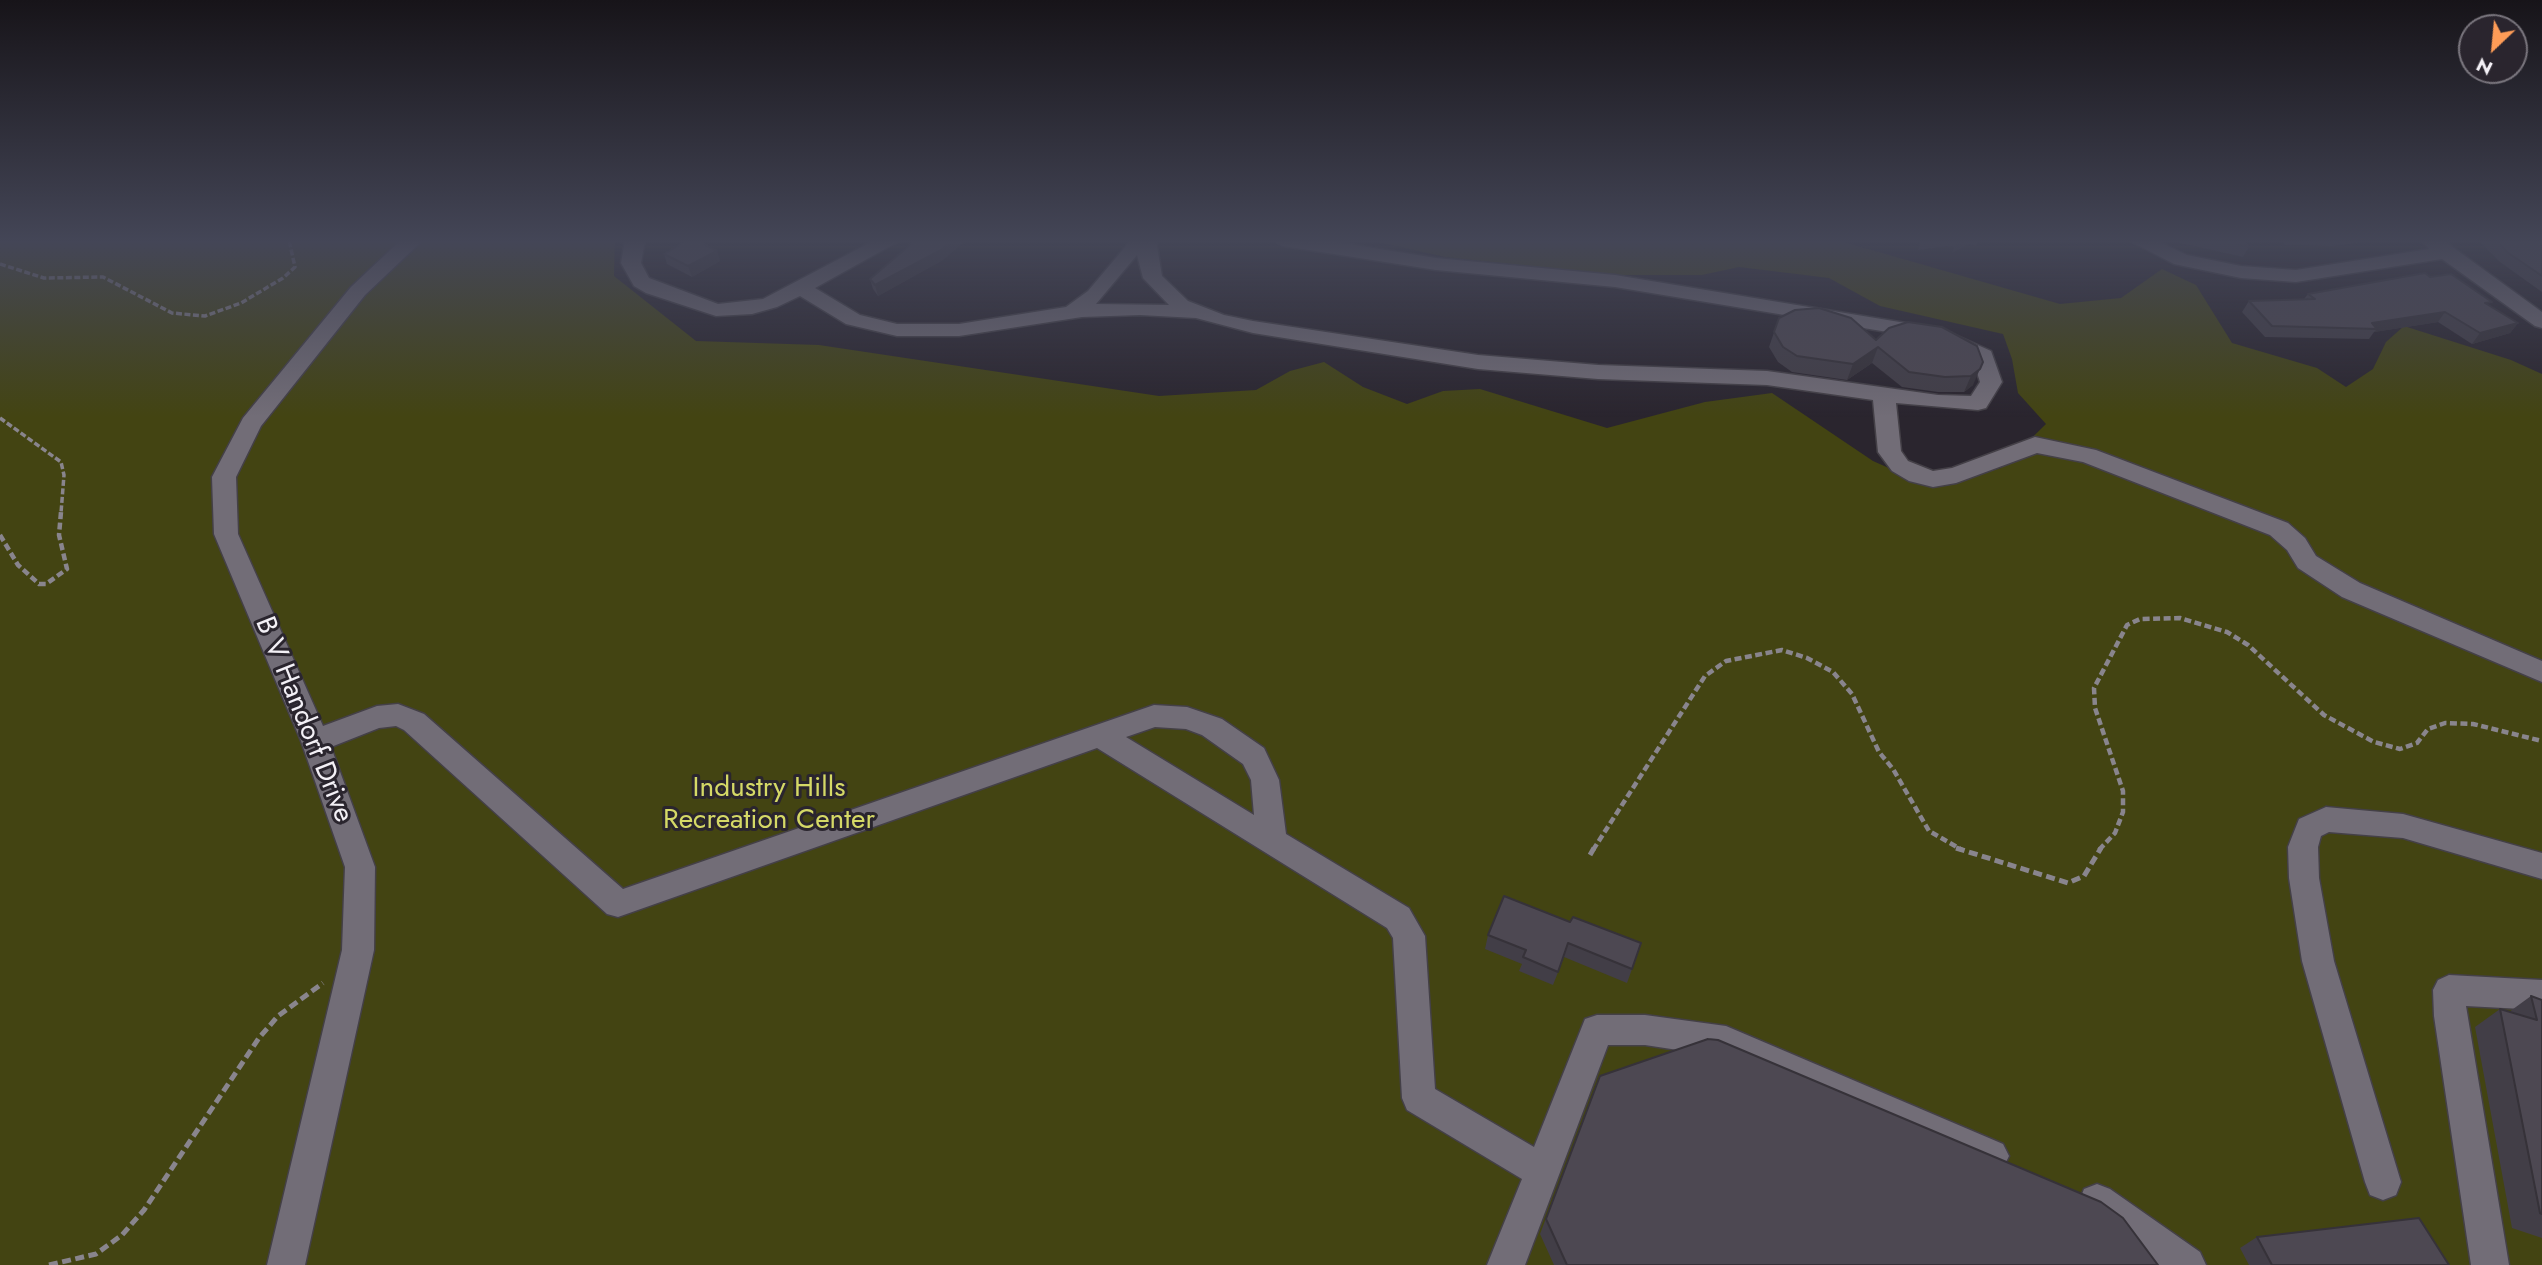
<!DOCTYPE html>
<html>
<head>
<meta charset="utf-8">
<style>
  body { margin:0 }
  #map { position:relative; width:2542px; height:1265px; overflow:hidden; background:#2a252e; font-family:Jost,sans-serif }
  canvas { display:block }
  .north { position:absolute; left:2458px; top:14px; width:70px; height:70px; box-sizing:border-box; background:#2a252e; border:2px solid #7a767e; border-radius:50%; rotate:206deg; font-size:19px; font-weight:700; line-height:28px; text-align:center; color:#f3f0f6 }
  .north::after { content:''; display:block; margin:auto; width:24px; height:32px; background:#fe9c57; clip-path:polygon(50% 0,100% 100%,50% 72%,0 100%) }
</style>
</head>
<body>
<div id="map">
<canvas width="2542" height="1265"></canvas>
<div class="north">N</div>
</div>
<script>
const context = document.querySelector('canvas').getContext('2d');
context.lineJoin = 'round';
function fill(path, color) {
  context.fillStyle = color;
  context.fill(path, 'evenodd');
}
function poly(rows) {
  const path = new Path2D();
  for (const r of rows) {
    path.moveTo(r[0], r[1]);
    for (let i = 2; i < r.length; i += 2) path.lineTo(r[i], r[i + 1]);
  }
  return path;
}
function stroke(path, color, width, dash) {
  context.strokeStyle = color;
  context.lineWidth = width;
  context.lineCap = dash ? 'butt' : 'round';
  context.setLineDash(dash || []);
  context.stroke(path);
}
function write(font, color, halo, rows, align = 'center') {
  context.font = font + ' Jost,sans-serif';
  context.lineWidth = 6;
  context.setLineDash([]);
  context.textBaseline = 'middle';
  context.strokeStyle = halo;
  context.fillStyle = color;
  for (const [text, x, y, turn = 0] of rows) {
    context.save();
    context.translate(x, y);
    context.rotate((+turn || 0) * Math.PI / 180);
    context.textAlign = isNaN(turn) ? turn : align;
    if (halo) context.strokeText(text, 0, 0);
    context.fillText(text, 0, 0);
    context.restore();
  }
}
fill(poly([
  [0,240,615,240,614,276,696,341,819,345,1159,396,1256,390,1290,371,1324,362,1363,387,1407,404,1443,391,1480,389,1607,428,1705,402,1772,393,1873,461,1909,477,1948,484,2001,468,2046,424,2018,393,2012,359,2003,334,1880,306,1829,278,1739,267,1702,275,1612,275,1445,257,1370,240,1837,240,2060,304,2121,298,2162,269,2196,285,2232,343,2317,368,2346,387,2373,369,2386,342,2404,326,2511,360,2542,374,2542,1265,0,1265]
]), '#434412');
const minor = poly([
  [401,240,423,240,365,295,261,426,236,477,238,534,323,726,377,706,398,704,424,714,623,889,1154,705,1187,707,1222,719,1264,748,1279,780,1286,834,1409,908,1425,936,1435,1089,1534,1147,1585,1019,1597,1015,1645,1015,1726,1026,2003,1144,2009,1156,2003,1168,1991,1174,1724,1057,1645,1045,1608,1045,1525,1265,1487,1265,1522,1179,1407,1110,1402,1098,1393,938,1387,928,1097,748,618,917,607,914,404,730,396,726,379,728,331,747,375,867,374,950,305,1265,267,1265,342,950,345,867,301,741,214,534,212,477,243,418,351,287,401,240],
  [1155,727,1186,729,1202,735,1243,764,1251,780,1254,815,1126,737,1155,727],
  [625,240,645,240,641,263,649,278,718,304,763,299,875,240,901,240,815,288,860,315,897,324,959,324,1066,307,1088,291,1131,240,1156,240,1162,276,1188,301,1224,315,1253,321,1478,355,1598,365,1767,371,1938,395,1971,396,1980,382,1973,360,1936,340,1615,287,1436,270,1283,246,1273,240,1323,240,1436,258,1615,275,1942,329,1991,351,2002,382,1986,408,1978,410,1896,403,1901,451,1908,461,1933,471,1952,468,2035,437,2096,450,2288,523,2305,538,2316,556,2360,583,2542,661,2542,682,2342,597,2298,568,2287,550,2270,535,2083,462,2037,453,1956,483,1933,487,1909,481,1892,471,1878,452,1873,400,1767,385,1598,379,1478,369,1253,333,1196,318,1140,315,1082,317,959,336,897,336,846,324,800,296,777,307,752,314,716,316,646,293,634,286,621,263,625,240],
  [1137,255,1143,278,1169,305,1096,304,1137,255],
  [2128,240,2155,240,2187,255,2241,266,2296,270,2429,249,2422,240,2443,240,2542,312,2542,328,2535,326,2442,259,2296,282,2241,278,2174,264,2128,240],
  [2326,807,2403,814,2542,853,2542,879,2403,838,2329,832,2321,836,2318,847,2319,878,2334,961,2401,1182,2396,1195,2383,1200,2370,1195,2365,1182,2302,961,2289,878,2288,847,2299,819,2326,807],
  [2449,975,2542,980,2542,1010,2466,1006,2509,1265,2471,1265,2434,1016,2433,990,2438,980,2449,975],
  [2097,1184,2110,1189,2200,1252,2206,1265,2155,1265,2084,1215,2079,1202,2084,1189,2097,1184]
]);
stroke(minor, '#444047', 3);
stroke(poly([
  [0,264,44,278,103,277,172,313,205,316,241,303,283,278,295,267,289,240],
  [0,418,61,462,64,475,61,513]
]), '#89858d', 3.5, [6, 2.5]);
stroke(poly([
  [0,535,18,565,39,584,46,584,67,569,59,535,61,512],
  [1593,850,1705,676,1726,661,1782,650,1807,658,1833,672,1852,694,1879,752,1893,769,1929,831,1962,850],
  [2099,850,2115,833,2123,812,2123,791,2095,708,2094,688,2127,625,2140,619,2180,618,2227,632,2248,645,2324,715,2374,742,2400,749,2417,743,2428,729,2445,723,2473,724,2542,741]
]), '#89858d', 4.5, [7, 3.5]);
stroke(poly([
  [1956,848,2068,883,2084,876,2101,848],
  [1590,855,1594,848],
  [49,1265,96,1254,122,1235,144,1210,259,1038,278,1016,323,983]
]), '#89858d', 5, [9, 4.5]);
fill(minor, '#726d77');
fill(poly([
  [916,240,966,240,943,260,878,296,873,289,870,279],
  [1921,240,1979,240,1976,246,1969,244,1952,253,1954,247,1950,246,1918,250],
  [2176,240,2242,240,2249,247,2243,257,2176,242],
  [2281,240,2374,240,2333,246,2285,245],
  [2478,240,2542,240,2542,292,2500,262],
  [717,251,720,261,692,277,667,264,664,254],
  [2430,277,2489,305,2518,323,2510,333,2472,344,2438,322,2374,332,2369,339,2265,337,2242,312,2249,301,2304,299,2308,294],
  [1779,318,1876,340,1977,346,1973,385,1964,392,1938,392,1902,387,1872,363,1847,380,1792,372,1778,362,1769,347],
  [1504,896,1632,969,1627,983,1564,957,1553,985,1519,971,1522,964,1485,949,1488,935],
  [2531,996,2542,1000,2542,1238,2512,1228,2475,1027,2500,1009,2509,1012],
  [1593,1093,2158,1265,1554,1265,1540,1234],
  [2257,1237,2449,1265,2249,1265,2240,1248]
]), '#423e47');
fill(poly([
  [953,240,966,240,943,260,878,296,875,285],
  [1962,240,1971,240,1969,244,1952,253,1956,243],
  [2337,240,2374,240,2333,246],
  [717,251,720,261,692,277,688,266],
  [2445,312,2438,322,2374,332,2377,329,2372,323],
  [2518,323,2510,333,2472,344,2480,333],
  [1878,347,1872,363,1847,380,1853,364],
  [1980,369,1973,385,1964,392,1971,376]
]), '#363239');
const building = poly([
  [688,240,696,240,717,251,688,266,664,254,688,240],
  [916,240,953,240,941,250,875,285,870,279,916,240],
  [2222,240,2242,240,2249,247,2222,240],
  [2496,240,2542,240,2542,276,2507,252,2496,240],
  [2425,273,2430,277,2451,274,2492,302,2485,303,2518,323,2480,333,2445,312,2372,323,2377,329,2272,326,2249,301,2315,299,2308,294,2425,273],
  [1819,308,1851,318,1876,340,1889,328,1908,322,1942,327,1977,346,1983,362,1980,369,1971,376,1945,377,1909,372,1878,347,1853,364,1797,356,1783,347,1774,332,1779,318,1795,310,1819,308],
  [1504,896,1570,922,1573,917,1641,943,1632,969,1568,943,1558,972,1523,957,1526,950,1488,935,1504,896],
  [2531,996,2542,1000,2542,1214,2540,1213,2500,1009,2537,1020,2531,996],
  [1708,1039,1718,1040,2101,1202,2123,1218,2158,1265,1567,1265,1546,1219,1600,1076,1708,1039],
  [2419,1218,2449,1265,2272,1265,2257,1237,2419,1218]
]);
fill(building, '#4d4852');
stroke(building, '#363239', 2);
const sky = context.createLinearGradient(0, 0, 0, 417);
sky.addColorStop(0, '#171419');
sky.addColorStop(0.58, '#444657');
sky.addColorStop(1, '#44465700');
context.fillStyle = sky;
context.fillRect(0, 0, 2542, 417);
write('28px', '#f3f0f6', '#2a252e', [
  ["B V Handorf Drive",303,720,68]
]);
write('28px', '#d5d966', '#2a252e', [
  ["Industry Hills",769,789],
  ["Recreation Center",769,821]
]);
</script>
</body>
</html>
